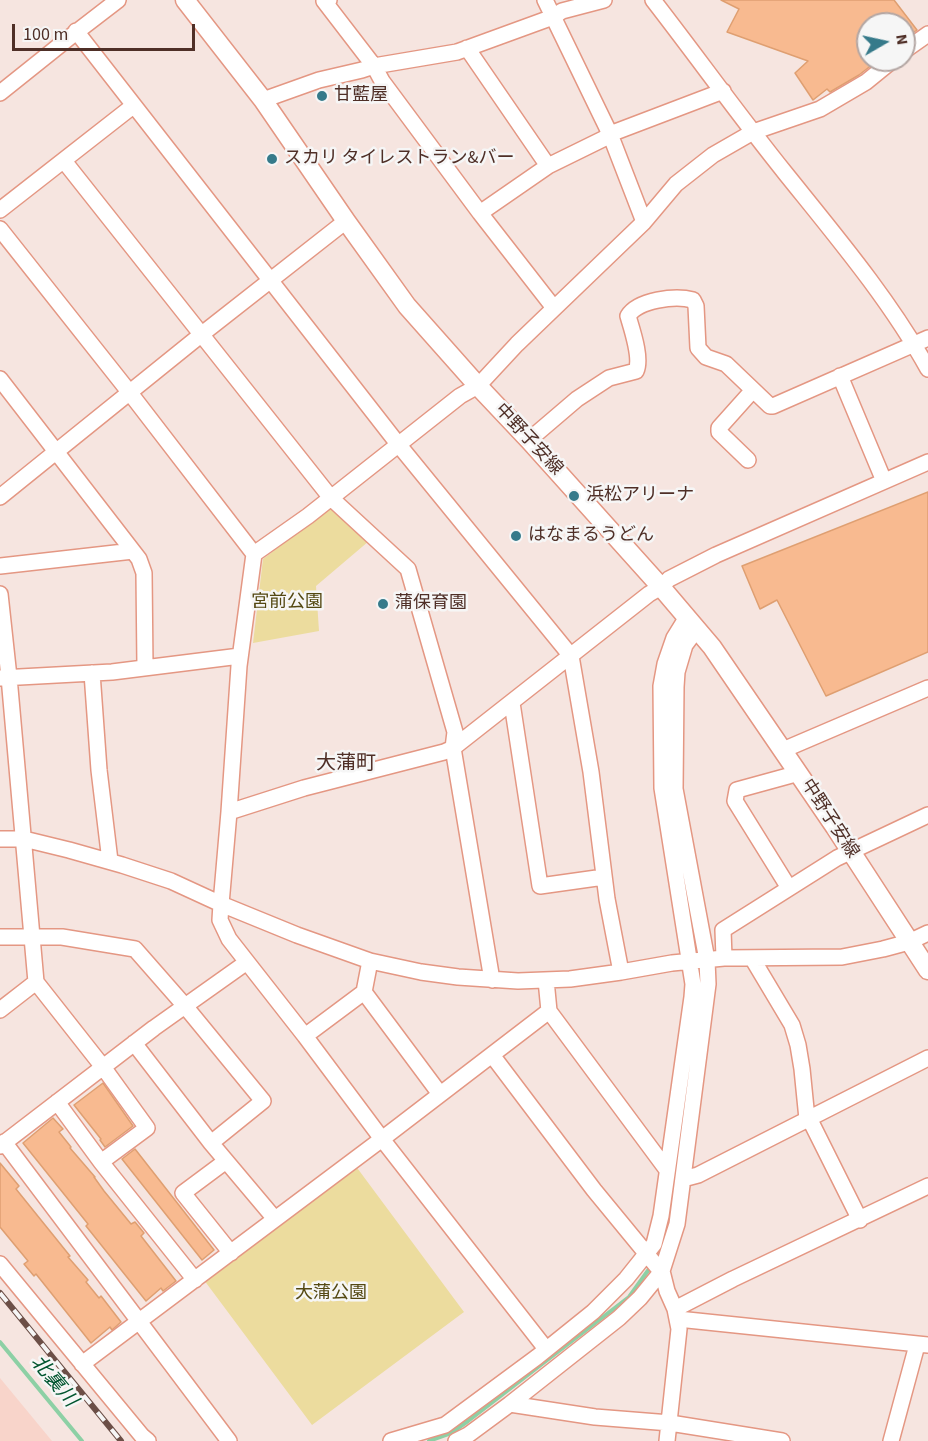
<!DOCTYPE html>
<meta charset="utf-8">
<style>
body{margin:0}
#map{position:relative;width:928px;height:1441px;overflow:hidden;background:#f6e5e0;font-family:"Source Sans 3",sans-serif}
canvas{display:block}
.north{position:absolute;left:856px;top:12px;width:60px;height:60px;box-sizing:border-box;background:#f6f6f6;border:2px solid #b3a6a3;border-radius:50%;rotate:81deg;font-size:16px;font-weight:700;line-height:24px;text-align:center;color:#4f2f27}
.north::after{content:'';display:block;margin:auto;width:21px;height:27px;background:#367a8a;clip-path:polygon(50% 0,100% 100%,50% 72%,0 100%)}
.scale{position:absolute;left:12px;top:24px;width:183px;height:27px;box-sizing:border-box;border:3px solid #4f2f27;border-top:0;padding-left:8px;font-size:18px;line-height:21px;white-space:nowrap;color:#4f2f27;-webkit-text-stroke:4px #f6f6f6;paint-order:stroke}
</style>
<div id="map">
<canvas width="928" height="1441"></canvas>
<div class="north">N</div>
<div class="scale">100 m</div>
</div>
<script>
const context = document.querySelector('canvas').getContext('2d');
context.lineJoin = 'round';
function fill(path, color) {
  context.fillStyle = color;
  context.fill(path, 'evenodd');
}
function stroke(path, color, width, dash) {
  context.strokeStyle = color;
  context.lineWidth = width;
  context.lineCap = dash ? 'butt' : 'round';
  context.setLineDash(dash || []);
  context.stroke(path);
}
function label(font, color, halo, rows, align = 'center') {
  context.font = font + ' "Source Sans 3","Noto Sans JP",sans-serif';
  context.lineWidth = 5;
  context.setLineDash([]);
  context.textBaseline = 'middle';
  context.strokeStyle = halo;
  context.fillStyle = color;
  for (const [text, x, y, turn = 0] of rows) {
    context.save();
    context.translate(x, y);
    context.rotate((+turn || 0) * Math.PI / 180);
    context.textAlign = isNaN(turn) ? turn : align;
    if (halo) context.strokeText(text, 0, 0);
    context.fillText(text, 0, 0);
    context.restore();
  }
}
fill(new Path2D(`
 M0,1378L52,1441H0Z`), '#f8d4ca');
fill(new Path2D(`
 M330,508L369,541L316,586L319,631L253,643L263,559Z
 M352,1161L464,1312L312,1425L201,1276Z`), '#ecdc9e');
stroke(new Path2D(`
 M688,899L694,934
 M667,1222L676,1167
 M656,1259L659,1254L662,1243
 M0,1342L82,1441
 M429,1441L451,1433L468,1421L629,1297L652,1265`), '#8dd0a5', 4);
const building = new Path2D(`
 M721,0H894L917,30L904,39V24H868V60H878L859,75L830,92L827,89L813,100L795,73L808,61L727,32L739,9Z
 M928,492V652L826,696L777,600L760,609L742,566Z
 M103,1083L133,1126L105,1147L100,1140L101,1139L74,1105Z
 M53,1118L63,1129L59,1132L71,1147L70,1148L95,1177H94L104,1191L131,1224L135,1222L144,1233L141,1236L176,1281L163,1291L161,1288L146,1301L86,1226L88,1224L23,1143Z
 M135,1149L214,1250L202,1260L122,1159Z
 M0,1163L19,1186L16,1189L70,1256L68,1257L88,1280L86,1282L99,1298L101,1296L121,1322L112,1330L110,1327L91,1343L36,1274L34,1276L24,1264L28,1261L0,1227Z`);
fill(building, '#f8ba90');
stroke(building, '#df9f71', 1.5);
const minor = new Path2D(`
 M329,0L324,1L374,66L382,81L480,213L554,308
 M545,0L610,134L644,222
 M653,0C698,58 740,117 786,174C835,235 890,300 928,369
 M76,31L398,444L571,656L591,772L607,899L621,972
 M467,48L548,166
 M904,51L928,34
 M0,93L70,37L118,0
 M263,100L319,80L362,70L374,66L457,52L553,17L562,11L604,0
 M64,161L331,498L408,569L455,732L453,748L492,980
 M0,210L133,106
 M480,213L548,166L603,139L610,134L723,91
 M0,229L130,393L254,554
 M840,376L884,481
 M0,379L139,559L144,573L145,667
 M529,440L577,399L609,378L636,371C642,358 632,330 628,316C638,300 675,295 693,300L696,306L698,348L706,357L726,364L770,406H773L928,338
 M748,460L719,432V428L753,390
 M0,497L202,334L346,221
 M0,566L133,551
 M0,594L9,677L36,982L0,1010
 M92,673L99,770L110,861
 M1,678L112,672L240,656
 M512,703L540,886L604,877
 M783,750L928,688
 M229,812L304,788L444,752L453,748L649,594L661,587L669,579L716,555L928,462
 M0,839H24L69,850L122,865L171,881L221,904L297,935L370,961L421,972L458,977L518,981L570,979L621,972L672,963L724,958L842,957L883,949L909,942L928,933
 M789,888L735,801L737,790L799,773
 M0,937H62L135,949L185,1006L263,1101L211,1143L275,1219
 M724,958L723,930L837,858L928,815
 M752,958L792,1025L798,1045L802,1069L807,1119
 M36,982L103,1067L147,1128L101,1162L195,1280
 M364,992L440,1094
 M549,1011L667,1170
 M305,1036L364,992L370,961
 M134,1043L211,1143
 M492,1055L594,1190L659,1269L662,1271L667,1291L675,1309L679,1329L667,1441
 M57,1102L101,1162
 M809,1118L860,1220
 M4,1142L229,1441
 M0,1146L154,1028L247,962
 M226,1161L183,1193L231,1253
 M683,1179L698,1175L928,1058
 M0,1264L142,1436L148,1441
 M675,1309L733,1279L928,1186
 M678,1319L928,1345
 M546,1349L382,1139L305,1036L229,939L220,920L221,904L229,812L239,666L254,554L308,516L460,396L478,386L517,344L644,222L676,184L713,155L753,132L820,109L866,82L893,60
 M82,1364L382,1139L549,1011L546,980
 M510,1404L619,1318L640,1298L662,1271L677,1224L708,984L707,960L675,789L676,687L677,672L685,645L697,629
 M391,1441L445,1425L537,1357L593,1312L626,1279L654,1244L661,1216L692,997L693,984L662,788L661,686L665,664L674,638L687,617
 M456,1441L468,1435L510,1404L595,1417L670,1423L782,1441
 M891,1441L917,1345`);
const major = new Path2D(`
 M185,0L263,100L346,221L407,306L478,386L529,440L661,587L712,647L835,827L928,970`);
stroke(minor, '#e49783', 18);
stroke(major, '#e49783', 21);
stroke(minor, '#fff', 15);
stroke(major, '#fff', 18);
const rail = new Path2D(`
 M0,1293L121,1441`);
stroke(rail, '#6c4f47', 6);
stroke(rail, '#f6f6f6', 4, [11]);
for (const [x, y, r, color] of [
 [322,96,6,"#367a8a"],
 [272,159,6,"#367a8a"],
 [574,496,6,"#367a8a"],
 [516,536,6,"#367a8a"],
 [383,604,6,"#367a8a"]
]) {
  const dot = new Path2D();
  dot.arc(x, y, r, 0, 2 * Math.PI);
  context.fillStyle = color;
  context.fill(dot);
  stroke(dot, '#f6f6f6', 2);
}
label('18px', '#4f2f27', '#f6f6f6', [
 ["甘藍屋",334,96],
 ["スカリ タイレストラン&バー",284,159],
 ["浜松アリーナ",586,496],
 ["はなまるうどん",528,536],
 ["蒲保育園",395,604]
], 'left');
label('18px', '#4f2f27', '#f6f6f6', [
 ["中野子安線",528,440,47],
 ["中野子安線",829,819,57]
]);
label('18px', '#544812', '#f6f6f6', [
 ["宮前公園",287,603],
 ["大蒲公園",331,1294]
]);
label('20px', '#4f2f27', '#f6f6f6', [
 ["大蒲町",346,765]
]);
label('italic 20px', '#00552f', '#f6f6f6', [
 ["北裏川",53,1382,50]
]);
</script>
